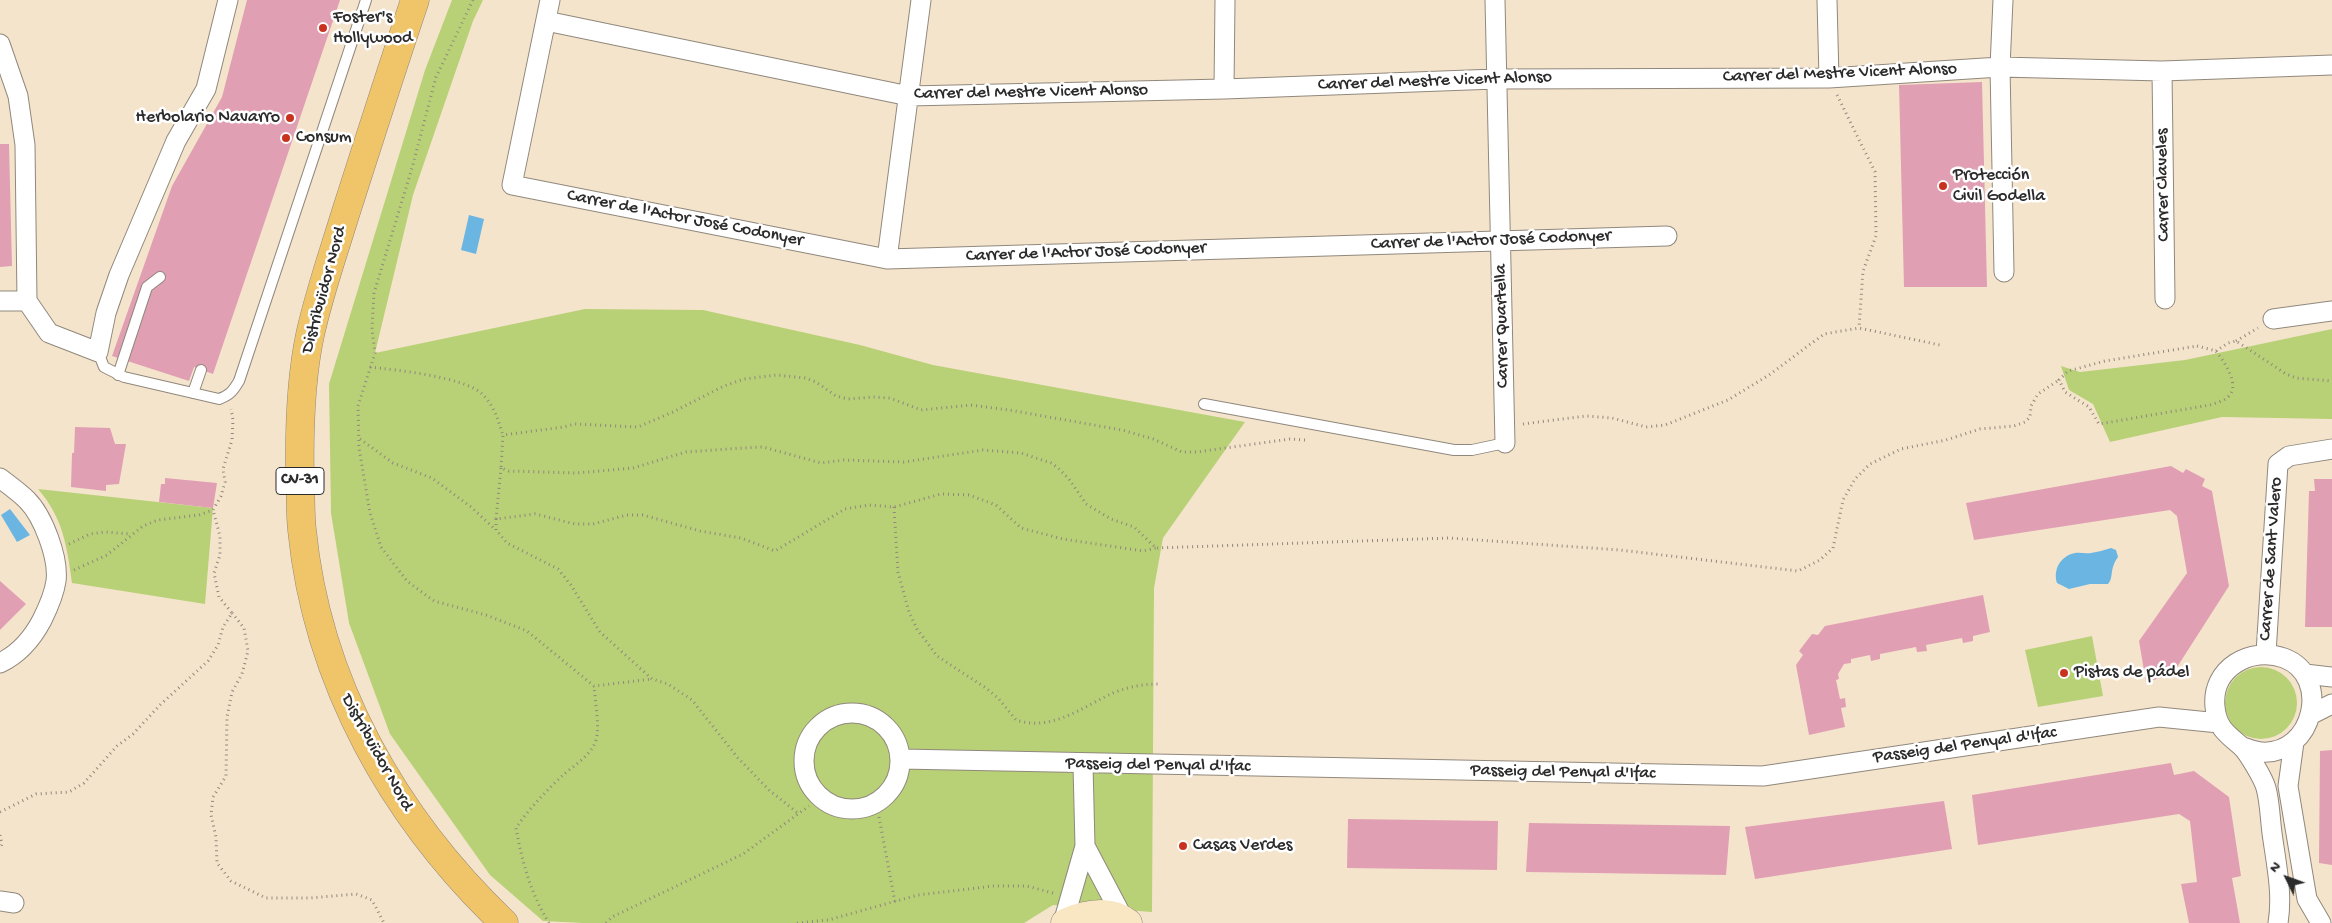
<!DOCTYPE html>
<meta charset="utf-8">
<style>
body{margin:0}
#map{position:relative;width:2332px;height:923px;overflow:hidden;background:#f5e4cc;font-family:"Gochi Hand",sans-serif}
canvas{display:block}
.north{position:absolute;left:2262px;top:853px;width:50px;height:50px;-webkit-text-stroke:4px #fff;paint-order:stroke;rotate:312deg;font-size:14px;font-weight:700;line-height:20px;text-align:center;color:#2b2b2b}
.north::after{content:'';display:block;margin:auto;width:18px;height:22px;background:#2b2b2b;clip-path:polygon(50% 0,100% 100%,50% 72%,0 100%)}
</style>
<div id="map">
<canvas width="2332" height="923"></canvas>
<div class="north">N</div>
</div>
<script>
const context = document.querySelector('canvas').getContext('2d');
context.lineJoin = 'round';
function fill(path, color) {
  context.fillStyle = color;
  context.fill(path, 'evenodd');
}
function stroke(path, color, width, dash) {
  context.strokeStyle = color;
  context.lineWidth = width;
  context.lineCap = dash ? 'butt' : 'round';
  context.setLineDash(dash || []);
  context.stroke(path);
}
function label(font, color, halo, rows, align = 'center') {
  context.font = font + ' "Gochi Hand",sans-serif';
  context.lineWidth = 5;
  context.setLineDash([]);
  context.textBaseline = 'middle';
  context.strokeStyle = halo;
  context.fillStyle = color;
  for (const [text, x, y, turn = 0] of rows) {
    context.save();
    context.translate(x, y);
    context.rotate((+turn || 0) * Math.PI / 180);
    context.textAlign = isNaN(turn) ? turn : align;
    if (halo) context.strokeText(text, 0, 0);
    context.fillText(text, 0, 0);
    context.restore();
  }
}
fill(new Path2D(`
 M452,0H483L473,21L413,195L375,353L585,309L703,310L860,345L933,365L1245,422L1163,538L1154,588L1152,912L1053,905L1024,923H583L543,921L490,875L390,734L349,623L331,513L329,384L425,70Z
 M2332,329V419L2222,417L2110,442L2093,404L2069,390L2061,366L2080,372L2185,360Z
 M38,489L213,508L205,604L72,583C67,546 63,518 38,489Z
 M2092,636L2103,696L2038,707L2025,650Z
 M2225 703a36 36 0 1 1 72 0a36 36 0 1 1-72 0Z`), '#b8d176');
fill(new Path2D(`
 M469,215L484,219L476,254L461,250Z
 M10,509L30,535L17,542L1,515Z
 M2111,548L2116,550L2118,557C2109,569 2114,578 2108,584H2090L2069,589L2057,583C2053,570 2060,556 2075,553C2080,552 2086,554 2091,553C2098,552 2104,550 2111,548Z`), '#6bb5e3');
fill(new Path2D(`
 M247,0H340L213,374L194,367L189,381L112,356L172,186L222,97Z
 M1982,82L1987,287H1904L1899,85Z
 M0,144H9L12,266L0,267Z
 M75,427L110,428L115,444H126L119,484L106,485V491L71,487L72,453H74Z
 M2171,466L2183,473L2186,469L2205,479L2202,486L2212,491L2229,586L2172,675L2146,682L2139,641L2187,573L2177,516L2170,510L1974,540L1966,503Z
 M165,478L217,483L213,508L159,502L161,484H165Z
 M2314,479H2332V627H2305L2309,491H2315Z
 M0,581L26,604L0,630Z
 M1983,595L1990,632L1973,636V641L1963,643L1962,638L1926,645L1927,651L1917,652L1916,647L1880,654V659L1871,661L1870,655L1851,659V663L1844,664L1838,674L1839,679L1836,680L1840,699L1845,698L1846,707L1841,708L1845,727L1809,735L1796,665L1803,655L1799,651L1812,634L1818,635L1825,626Z
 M2332,750V865L2319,863L2320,751Z
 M2171,763L2174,775L2194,771L2229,797L2241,876L2232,878L2240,923H2189L2181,884L2197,882L2190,821L2179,814L1978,845L1972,795Z
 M1944,801L1952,849L1755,879L1745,827Z
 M1348,819L1498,821L1497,870L1347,868Z
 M1529,823L1730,826L1726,875L1526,872Z`), '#e09fb3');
const lane = new Path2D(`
 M98,352L104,367L124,377L219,399C230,395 233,391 239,381L366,0
 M118,375L147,287L160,277
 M193,393L201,370
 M1204,404L1454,450H1472L1505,443`);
const street = new Path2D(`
 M550,0L512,185L887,259L1667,236
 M1495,0L1505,443
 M1827,0L1829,78
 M2003,0L2000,67L2004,272
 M546,21L909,96L1224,89L1496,79L1829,78L2000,67L2162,71L2332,65
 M0,44L18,96L25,145L27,301
 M2162,71L2165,299
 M1224,89L1225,0
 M887,259L921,0
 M0,301H27
 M27,301L49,333L98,352L106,313L119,275L176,141L206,89L228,0
 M2273,319L2332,311
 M0,478C9,485 19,492 27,500C43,516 59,558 56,581C54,595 48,608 42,620C32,639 19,654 0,663
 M2266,653L2278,464L2289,456L2332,449
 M2305,674L2332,677
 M804 761a48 48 0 1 1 96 0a48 48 0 1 1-96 0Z
 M2312,714L2332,704
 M2294,742L2288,786L2307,899L2321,923
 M2243,747C2248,749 2255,751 2261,752C2314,756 2332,676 2284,658C2251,646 2211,668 2215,707C2217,728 2227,734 2241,746C2248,752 2264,780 2266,788C2270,803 2270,818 2272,833C2276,863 2283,893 2278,923
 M901,759L1763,776L2159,717L2219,723
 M1085,846L1124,920
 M0,901L14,903
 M1063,923L1085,846L1083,765`);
const secondary = new Path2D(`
 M1065,923C1085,914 1109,909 1128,923`);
const primary = new Path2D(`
 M415,0C391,71 368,143 345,215C333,254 319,294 310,335C300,382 299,432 300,480C301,496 300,513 302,530C317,682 394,818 504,923`);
stroke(lane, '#90887c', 12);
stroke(street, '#90887c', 21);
stroke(secondary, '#90887c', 29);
stroke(primary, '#90887c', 29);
stroke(new Path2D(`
 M473,0L436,77L412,168L374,293L372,329L375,353L358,406L359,448L370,513L381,547L407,581L434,601L486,615L527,631L594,686L652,679
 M1837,95L1875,172L1876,236L1863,271L1859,328
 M2236,341L2258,328
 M2197,346L2216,351C2224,362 2241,385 2228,397C2224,401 2216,403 2210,405L2099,424L2089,407L2065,392L2059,380L2068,371L2105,361Z
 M2216,351L2228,343L2236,341L2286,374L2296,378L2332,381
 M370,367C396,370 465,377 482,394C494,405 498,420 503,435
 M1523,424L1586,416L1612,418L1646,427L1665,425L1728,400L1769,375L1824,334L1859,328L1940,345
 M360,439L393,463L432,478L471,507L496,530
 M1305,440L1290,439L1197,452H1182L1153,439L1122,430L1009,410L971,405L921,410L890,398L873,397L848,399L836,396L816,382L805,378L777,375L744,379L724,386L673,412L638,427L574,424L564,427L503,435L501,468L509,471L576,473L600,471L633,468L686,452L743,448L763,447L821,463L844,460L904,462L983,450L1021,453L1051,463L1058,468L1069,479L1086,504L1111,519L1134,527L1156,548L1449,538L1620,550L1798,571L1820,560L1833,548L1843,500L1855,479L1870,464L1901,449L1946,440L1980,429L2014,426L2025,422L2030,417L2031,406L2038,394L2059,380
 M501,468L496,519L535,514L575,524H593L627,515H643L700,531L741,538L775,551L845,509L869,505L894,507L941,494L969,495L996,505L1021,528L1063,539L1143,551L1156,548
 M894,507L898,572L909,612L917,629L937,656L986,688L999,699L1016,720C1052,732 1082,707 1113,693C1128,687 1142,684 1158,684
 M496,519V530L507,543L558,569L571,585L600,632L652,679L668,684L692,700L738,758L769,790L799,814
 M69,544L90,534L105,532L130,534
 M74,570L107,555L143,526L158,520L199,515L213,510L221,496L225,482L223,469L232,440L233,420L231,409
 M232,613L244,628L248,651L242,674L232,692L227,717L226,776L213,797L211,815L216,837L217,863L231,881L266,898H310L356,894L372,900L384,923
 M0,812L36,794L69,792L84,783L117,746L133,734L160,705L208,661L218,645L223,627L232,613L219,597L214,573L220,555V536L213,510
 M879,817L895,902
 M0,835L2,844L0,849
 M549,923C531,894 522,862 516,828C529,809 545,792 562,776C573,766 591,756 596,740C600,727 595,701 594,686
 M606,923L612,917L743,854L809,806
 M797,923L828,920L918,895L994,886H1027L1053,893`), '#90887c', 3, [1, 4]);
stroke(lane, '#fff', 10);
stroke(street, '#fff', 19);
stroke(secondary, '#f9e7c3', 28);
stroke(primary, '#f0c469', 28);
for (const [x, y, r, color] of [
 [323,28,5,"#c8321e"],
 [290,118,5,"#c8321e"],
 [286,138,5,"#c8321e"],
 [1943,186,5,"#c8321e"],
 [2064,673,5,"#c8321e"],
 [1183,846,5,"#c8321e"]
]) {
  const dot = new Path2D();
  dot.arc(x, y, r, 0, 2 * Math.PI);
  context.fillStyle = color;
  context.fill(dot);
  stroke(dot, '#fff', 2);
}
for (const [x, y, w] of [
 [300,481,48]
]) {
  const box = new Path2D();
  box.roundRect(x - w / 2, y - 13.5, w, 27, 4);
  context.fillStyle = '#fff';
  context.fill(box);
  stroke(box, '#2b2b2b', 1);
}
label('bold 16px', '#2b2b2b', null, [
 ["CV-31",300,481]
]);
label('18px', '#2b2b2b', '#fff', [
 ["Foster's",333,18],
 ["Hollywood",333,39],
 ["Herbolario Navarro",280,118,"right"],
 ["Consum",296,138],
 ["Protección",1953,176],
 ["Civil Godella",1953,197],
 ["Pistas de pádel",2074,673],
 ["Casas Verdes",1193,846]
], 'left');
label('18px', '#2b2b2b', '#fff', [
 ["Carrer del Mestre Vicent Alonso",1840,74,-2],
 ["Carrer del Mestre Vicent Alonso",1435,82,-2],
 ["Carrer del Mestre Vicent Alonso",1031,93,-1],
 ["Carrer Claveles",2164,185,-91],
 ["Carrer de l'Actor José Codonyer",685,219,11],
 ["Carrer de l'Actor José Codonyer",1491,241,-2],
 ["Carrer de l'Actor José Codonyer",1086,253,-2],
 ["Distribuïdor Nord",325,290,-75],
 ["Carrer Quartella",1503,326,-91],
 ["Carrer de Sant Valero",2272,559,-86],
 ["Passeig del Penyal d'Ifac",1965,746,-8],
 ["Distribuïdor Nord",376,753,61],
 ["Passeig del Penyal d'Ifac",1158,766,1],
 ["Passeig del Penyal d'Ifac",1563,773,1]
]);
</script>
